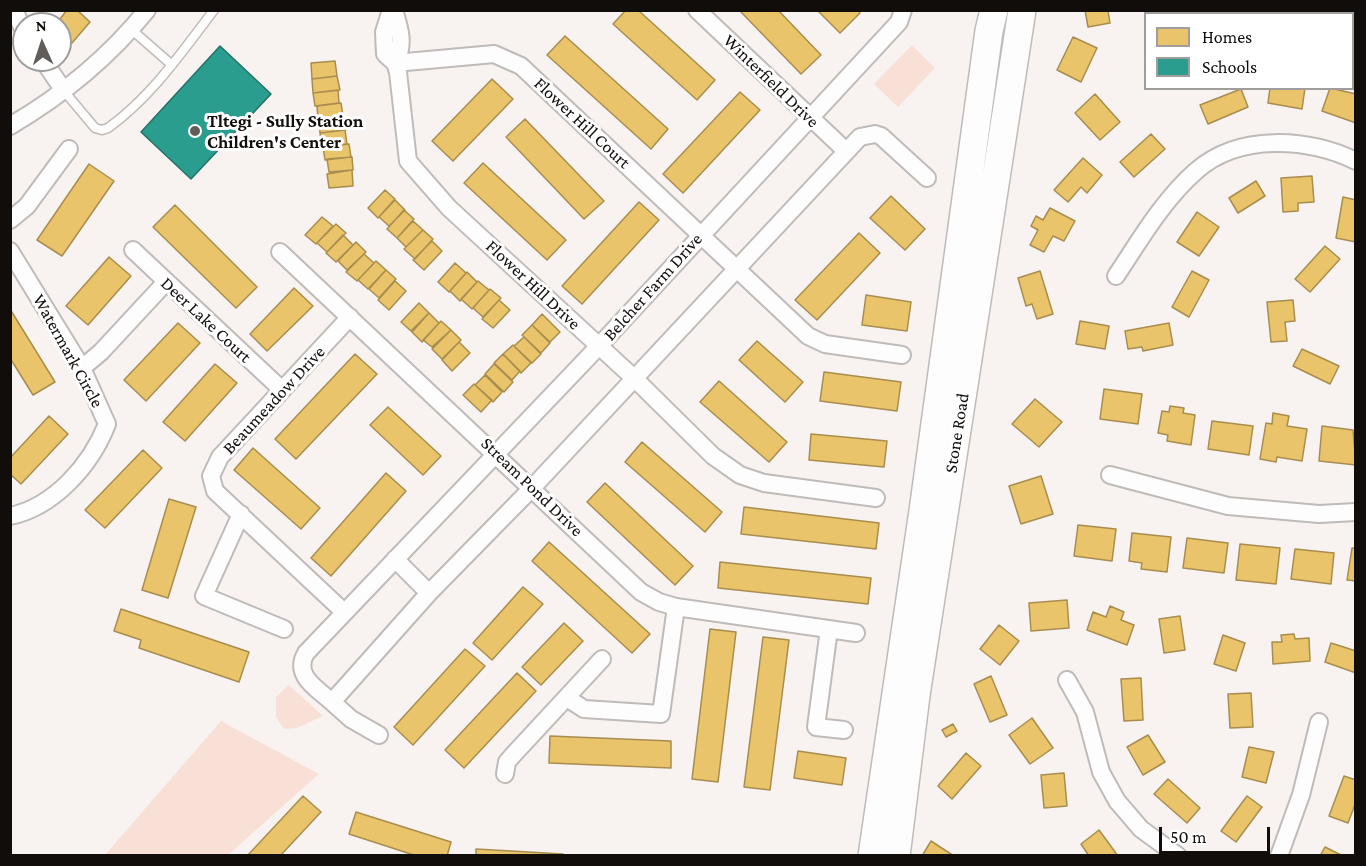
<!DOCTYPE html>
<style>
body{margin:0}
#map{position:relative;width:1366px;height:866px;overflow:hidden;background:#f8f2f0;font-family:"Crimson Pro",serif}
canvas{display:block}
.frame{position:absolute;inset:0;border:12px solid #100d0b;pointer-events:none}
.legend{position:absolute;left:1144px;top:12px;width:210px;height:78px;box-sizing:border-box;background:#fff;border:2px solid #9f9e9d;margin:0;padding:8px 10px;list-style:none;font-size:18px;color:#100d0b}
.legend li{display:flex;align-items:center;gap:12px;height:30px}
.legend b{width:30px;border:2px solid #9f9e9d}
.north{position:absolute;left:12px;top:12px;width:60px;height:60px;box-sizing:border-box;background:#fff;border:2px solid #9f9e9d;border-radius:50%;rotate:357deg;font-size:16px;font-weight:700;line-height:24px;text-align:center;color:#100d0b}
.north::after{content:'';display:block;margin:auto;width:21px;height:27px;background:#615d5b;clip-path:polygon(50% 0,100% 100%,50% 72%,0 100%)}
.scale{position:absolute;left:1159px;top:827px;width:111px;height:27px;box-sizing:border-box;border:3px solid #100d0b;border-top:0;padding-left:8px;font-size:18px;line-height:21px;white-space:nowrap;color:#100d0b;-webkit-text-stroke:4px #fff;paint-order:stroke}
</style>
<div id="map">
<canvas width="1366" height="866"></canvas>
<div class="frame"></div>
<ul class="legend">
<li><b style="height:16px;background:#e9c46a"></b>Homes</li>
<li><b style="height:16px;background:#2a9d8f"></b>Schools</li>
</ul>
<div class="north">N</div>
<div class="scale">50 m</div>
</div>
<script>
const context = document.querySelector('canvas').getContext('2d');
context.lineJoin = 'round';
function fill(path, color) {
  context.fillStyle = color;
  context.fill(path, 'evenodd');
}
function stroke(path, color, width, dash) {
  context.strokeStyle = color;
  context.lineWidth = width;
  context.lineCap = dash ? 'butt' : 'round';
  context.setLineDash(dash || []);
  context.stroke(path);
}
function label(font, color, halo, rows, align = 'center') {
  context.font = font + ' "Crimson Pro",serif';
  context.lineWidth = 6;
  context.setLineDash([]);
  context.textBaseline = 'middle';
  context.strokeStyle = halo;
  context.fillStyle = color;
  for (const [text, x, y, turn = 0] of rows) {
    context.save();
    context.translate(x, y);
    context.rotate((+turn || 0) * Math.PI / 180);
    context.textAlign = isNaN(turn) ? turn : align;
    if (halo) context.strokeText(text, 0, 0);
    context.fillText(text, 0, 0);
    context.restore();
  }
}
fill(new Path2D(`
 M912,45L935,68L898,107L874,84Z
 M289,685L323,716L297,728L284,729L276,717V697Z
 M221,721L319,774L228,855H105Z`), '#f9e0d6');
const homes = new Path2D(`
 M67,10H77L90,22L72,43L60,33V24H56Z
 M626,10H638L715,80L697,100L613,24Z
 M739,10H778L821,55L801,74Z
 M817,10H857L860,13L840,33Z
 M1085,10H1113L1108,11L1110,23L1088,27Z
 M1147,10H1181L1180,14H1146Z
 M565,36L668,129L651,149L547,55Z
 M1073,37L1097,48L1081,82L1057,70Z
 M335,61L337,76L312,79L311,63Z
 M337,76L340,90L313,93L312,79Z
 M492,79L513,99L453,161L432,141Z
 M1270,88H1305L1302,109L1268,103Z
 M1330,88L1356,94V123L1322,111Z
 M1241,89L1248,107L1208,124L1200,105Z
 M338,90L339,103L315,106L313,93Z
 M740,92L760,110L683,193L663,174Z
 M1095,94L1120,122L1100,140L1075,113Z
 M341,103L343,116L318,119L317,106Z
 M343,116L346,130L320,133L319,119Z
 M525,119L604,201L584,219L506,137Z
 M345,130L347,144L322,147L320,133Z
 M1151,134L1165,149L1134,177L1120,162Z
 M349,144L351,157L325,160L323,147Z
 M352,157L353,170L329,172L327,159Z
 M1083,158L1102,175L1087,193L1081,187L1068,202L1054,190Z
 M483,163L566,240L547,260L464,183Z
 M89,164L114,181L62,256L37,240Z
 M352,170L353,186L329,188L327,174Z
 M1312,176L1314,202L1298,203V211L1283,212L1281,178Z
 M1256,181L1265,196L1238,213L1229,198Z
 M385,190L395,199L378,218L368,208Z
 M891,196L925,229L905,250L870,218Z
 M1343,197L1356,200V242L1336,238Z
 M395,200L405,210L389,226L379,217Z
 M639,202L659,220L582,304L562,286Z
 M175,205L257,287L236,308L153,227Z
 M1050,208L1075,221L1064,241L1053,236L1044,252L1030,245L1038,230L1031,226L1036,216L1043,220Z
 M404,210L414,219L397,238L387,229Z
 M1197,212L1219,227L1199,256L1177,242Z
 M322,217L333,226L316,244L305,235Z
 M413,221L423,230L406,247L397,238Z
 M336,224L346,233L327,252L317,243Z
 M423,230L433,239L415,259L404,249Z
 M859,233L880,253L817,320L795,300Z
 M343,235L353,245L336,262L326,253Z
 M432,241L442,251L424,270L413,260Z
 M356,242L366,252L347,270L338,261Z
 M1325,246L1340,259L1310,292L1295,279Z
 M364,254L374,263L357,281L346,272Z
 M109,257L131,276L88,325L66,306Z
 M376,261L386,270L368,289L358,280Z
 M455,263L466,273L449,292L438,282Z
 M386,270L396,279L379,298L369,289Z
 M1040,271L1053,314L1037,319L1032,304L1026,306L1018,278Z
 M1192,271L1209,280L1189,317L1172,307Z
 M467,272L477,282L460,301L450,291Z
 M395,281L406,291L389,310L378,300Z
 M478,281L489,290L472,309L461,299Z
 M294,288L313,306L267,351L250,334Z
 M490,289L501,298L483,317L473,308Z
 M866,295L911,302L907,331L862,325Z
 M499,300L510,310L493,328L482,319Z
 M1293,300L1295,321L1285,322L1287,341L1271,342L1267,302Z
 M419,303L429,313L411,331L401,322Z
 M10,309L55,382L33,395L10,358Z
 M429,313L439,323L422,342L412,332Z
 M542,314L560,332L550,342L532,325Z
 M441,321L451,330L432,347L423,340Z
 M1080,321L1109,326L1105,349L1076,344Z
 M178,323L200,343L146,401L124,380Z
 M1169,323L1173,345L1143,351L1142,347L1128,349L1125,331Z
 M532,325L550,343L541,353L522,335Z
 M451,330L461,340L442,359L432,349Z
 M524,337L541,354L532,363L514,346Z
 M757,341L803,382L785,402L739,360Z
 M459,342L470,353L452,371L442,360Z
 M513,345L531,363L521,373L503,354Z
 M1302,349L1339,366L1330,384L1293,366Z
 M355,354L377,374L296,459L275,439Z
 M503,354L520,371L512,380L494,363Z
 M215,364L237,383L185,441L163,422Z
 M494,364L513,382L504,392L485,374Z
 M824,372L901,382L897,411L820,401Z
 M485,375L502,392L493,402L475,385Z
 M719,381L787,442L769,462L700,402Z
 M474,384L492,400L481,412L463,395Z
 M1104,389L1142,394L1138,424L1100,419Z
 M1035,399L1062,422L1039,447L1012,424Z
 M1170,406L1184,408L1183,413L1195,415L1191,445L1167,441L1168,435L1158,433L1162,411L1169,412Z
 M388,407L441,456L423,475L370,425Z
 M1273,413L1289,416L1287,426L1307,429L1302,461L1277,457L1276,462L1260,459L1266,423L1272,424Z
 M49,416L68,434L21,484L10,474V458Z
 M1212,421L1253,426L1249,455L1208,449Z
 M1322,426L1353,430L1356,465L1319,461Z
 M811,434L887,441L884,467L809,460Z
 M642,442L722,512L705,532L625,462Z
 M253,448L320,508L301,529L234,470Z
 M143,450L162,468L105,528L85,510Z
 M386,473L406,491L331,576L311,558Z
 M1041,476L1053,514L1021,524L1009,486Z
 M605,483L693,566L675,585L587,502Z
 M169,499L196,507L168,598L142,590Z
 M744,507L879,523L876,549L741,534Z
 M1078,525L1116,529L1112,561L1074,556Z
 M1132,533L1171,537L1167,572L1141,569L1142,563L1129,561Z
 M1187,538L1228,543L1224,573L1183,568Z
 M549,542L650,634L632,653L532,561Z
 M1240,544L1280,548L1276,584L1236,580Z
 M1352,548H1356V581L1347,580Z
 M1295,549L1334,553L1331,584L1291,579Z
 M720,562L871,578L868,604L718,588Z
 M523,587L543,604L492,660L473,643Z
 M1067,600L1069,628L1031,631L1029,603Z
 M1110,606L1124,612L1121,620L1134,625L1127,645L1087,630L1093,612L1106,617Z
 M121,609L249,652L239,682L139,648L141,640L114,631Z
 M1180,616L1185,650L1164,653L1159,619Z
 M564,623L583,641L541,685L522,667Z
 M999,625L1019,641L1000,665L980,649Z
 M710,629L736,632L718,782L692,779Z
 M1294,634L1295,639L1309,638L1310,661L1273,664L1272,642H1282L1281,635Z
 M1223,635L1245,643L1236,671L1214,664Z
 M763,637L789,640L770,790L744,787Z
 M1331,643L1356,651V673L1325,662Z
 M465,649L485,666L413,745L394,727Z
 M517,673L536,691L464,768L445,750Z
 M991,676L1007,715L990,722L974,684Z
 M1141,678L1143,720L1124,721L1121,679Z
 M1251,693L1253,727L1230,728L1228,694Z
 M1032,718L1053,748L1030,764L1009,735Z
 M953,724L957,731L946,737L942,730Z
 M1148,735L1165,762L1143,775L1127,747Z
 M550,736L671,741V768L549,763Z
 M1249,747L1274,752L1266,783L1242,777Z
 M798,751L846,758L842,785L794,778Z
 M966,753L981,766L952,799L938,786Z
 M1064,773L1067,806L1044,808L1041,775Z
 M1344,776L1356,780V802L1348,823L1329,816Z
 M1168,779L1200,808L1187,823L1154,794Z
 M303,796L321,812L280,856H247Z
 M1247,796L1262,807L1236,842L1221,831Z
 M356,812L451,842L447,856H417L349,834Z
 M1099,830L1118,856H1089L1081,844Z
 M931,841L954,856H922Z
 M1325,847L1343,856H1320Z
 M476,849L563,854V856H476Z`);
fill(homes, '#e9c46a');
stroke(homes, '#a88d4e', 1.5);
const schools = new Path2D(`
 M220,46L271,94L191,179L141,132Z`);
fill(schools, '#2a9d8f');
stroke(schools, '#227267', 1.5);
const lane = new Path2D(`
 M132,30L172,65
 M64,91L95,128L102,130L108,128C151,97 182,52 214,10`);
const street = new Path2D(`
 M14,10L24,31
 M391,10L384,32L385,54L395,63L398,72L408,161L449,208L635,379L713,456L740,475L764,483L876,498
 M394,10C400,29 405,45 395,63
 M697,10L846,151
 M903,10L899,22L599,346L306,653C293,675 316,688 332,702L429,593L532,488L860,137L875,134L881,136L927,178
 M43,60L64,91
 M395,63L494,54L521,66L808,336L825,344L902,355
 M10,126C63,95 109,57 147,10
 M10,220L27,206L69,149
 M133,250L281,389
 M10,251L82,368L107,424C91,465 54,507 10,516
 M280,252L641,592L659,602L676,607L856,633
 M1116,276C1140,240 1163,200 1196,171C1239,133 1308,138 1356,161
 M82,368L101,352L165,283
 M1110,475L1228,506L1319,514L1356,512
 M241,514L204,596L284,629
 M395,559L429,593
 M344,612L215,491L211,476L220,457L350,317
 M829,629L816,727L844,730
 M1067,680L1085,712L1101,772L1117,801L1141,829L1178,856
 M567,698L584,709L661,714L676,607
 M332,702L351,719L379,735
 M505,774L507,762L513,755L602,659
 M1279,856L1301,795L1319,722`);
const secondary = new Path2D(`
 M1313,10L1320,14
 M1352,26L1356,27`);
const primary = new Path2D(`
 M872,856L923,511L989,31L994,10
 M896,856L916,695L1022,10`);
stroke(lane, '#bfbbba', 11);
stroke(street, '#bfbbba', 20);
stroke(secondary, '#bfbbba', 27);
stroke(primary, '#bfbbba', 30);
stroke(lane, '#fefdfd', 8);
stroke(street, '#fefdfd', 16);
stroke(secondary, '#fefdfd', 24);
stroke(primary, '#fefdfd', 27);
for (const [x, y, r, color] of [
 [195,131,6,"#615d5b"]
]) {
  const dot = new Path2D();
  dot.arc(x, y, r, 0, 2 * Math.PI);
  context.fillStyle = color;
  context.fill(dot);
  stroke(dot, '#fff', 2);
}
label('18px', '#100d0b', '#fff', [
 ["Winterfield Drive",771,81,44],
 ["Flower Hill Court",582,123,43],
 ["Flower Hill Drive",533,285,43],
 ["Belcher Farm Drive",653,287,-48],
 ["Deer Lake Court",206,320,43],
 ["Watermark Circle",68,351,61],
 ["Beaumeadow Drive",274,400,-47],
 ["Stone Road",957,433,-81],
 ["Stream Pond Drive",532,487,44]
]);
label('bold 18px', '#100d0b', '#fff', [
 ["Tltegi - Sully Station",207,121],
 ["Children's Center",207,142]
], 'left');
</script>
